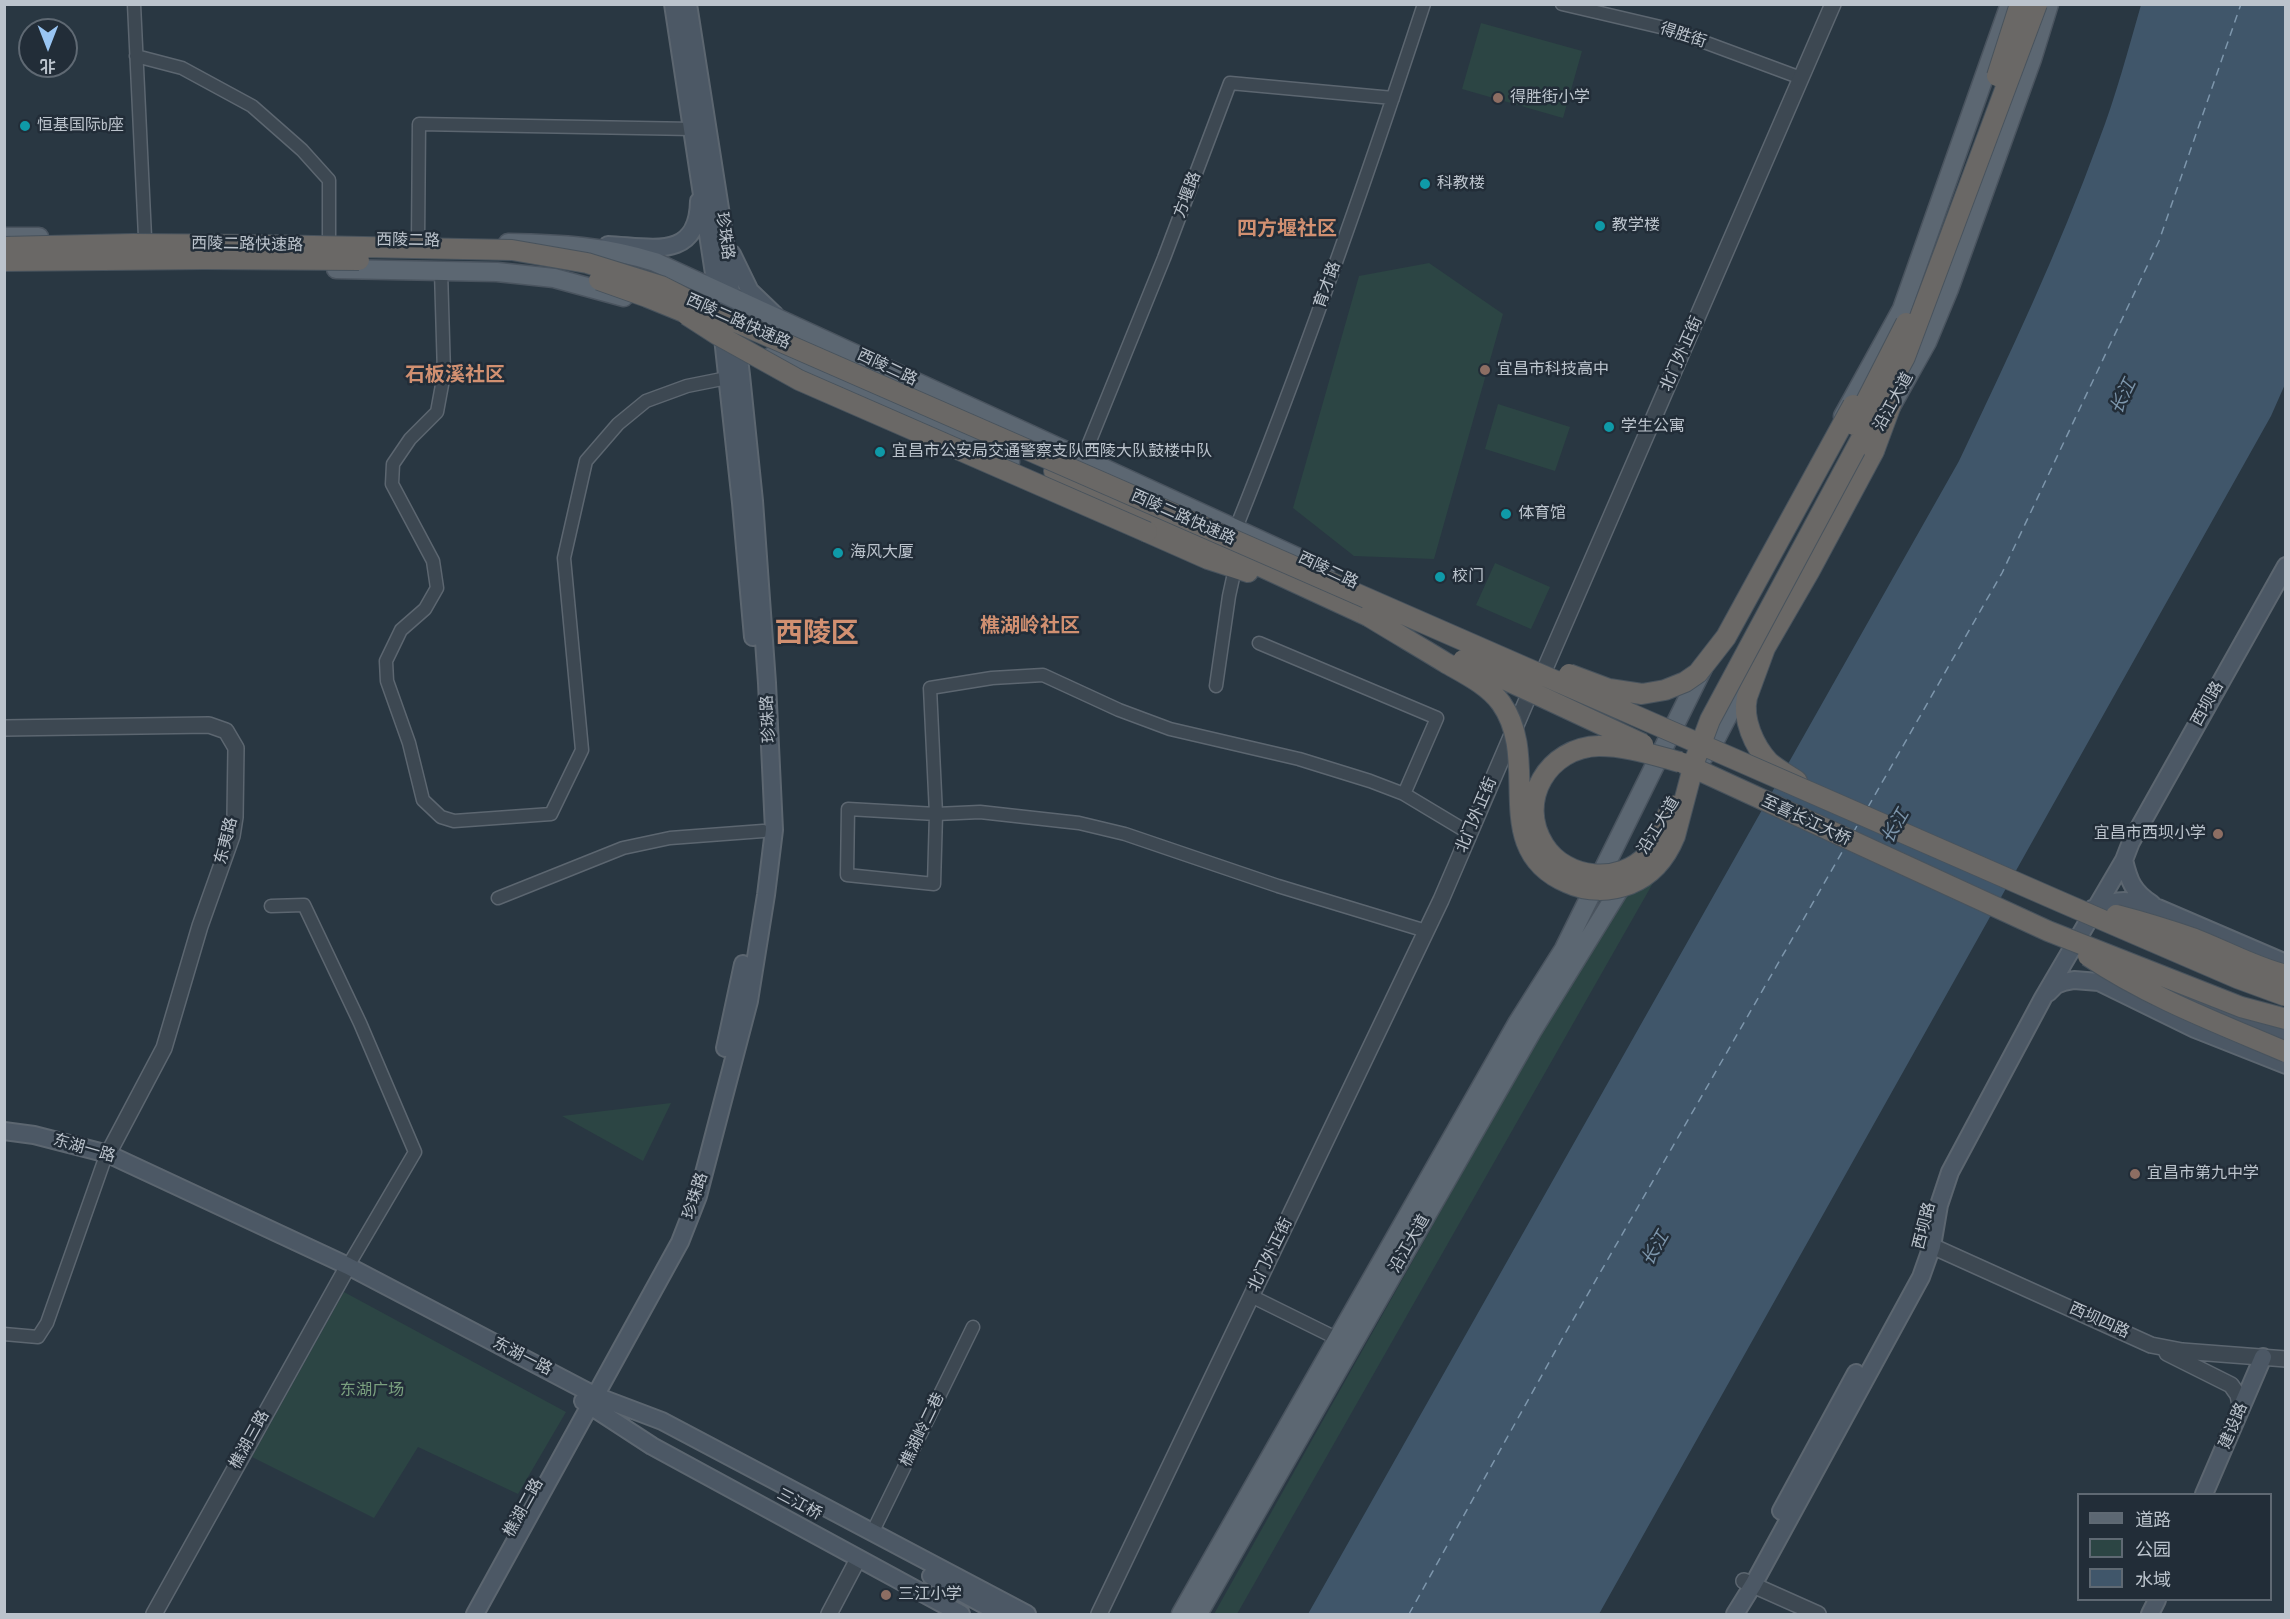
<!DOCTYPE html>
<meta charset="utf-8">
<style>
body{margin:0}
#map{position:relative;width:2290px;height:1619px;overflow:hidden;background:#293742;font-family:"Sofia Sans Condensed","Noto Sans SC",sans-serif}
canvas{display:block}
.frame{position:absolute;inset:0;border:6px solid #bbc3cc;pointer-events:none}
.legend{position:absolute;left:2077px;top:1493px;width:195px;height:108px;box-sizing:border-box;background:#222d38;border:2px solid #5f6973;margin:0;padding:8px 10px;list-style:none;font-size:18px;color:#bbc3cc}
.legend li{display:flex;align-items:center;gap:12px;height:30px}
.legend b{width:30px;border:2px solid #5f6973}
.north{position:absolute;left:18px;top:18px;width:60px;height:60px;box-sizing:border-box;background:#222d38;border:2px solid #5f6973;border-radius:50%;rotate:180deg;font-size:16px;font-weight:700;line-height:24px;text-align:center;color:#bbc3cc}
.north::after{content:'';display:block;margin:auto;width:21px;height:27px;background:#99c5f3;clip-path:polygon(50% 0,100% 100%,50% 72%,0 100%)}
</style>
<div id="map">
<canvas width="2290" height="1619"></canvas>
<div class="frame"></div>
<ul class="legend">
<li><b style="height:8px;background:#5c6772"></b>道路</li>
<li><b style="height:16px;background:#2c4544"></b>公园</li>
<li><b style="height:16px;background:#40566a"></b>水域</li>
</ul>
<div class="north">北</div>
</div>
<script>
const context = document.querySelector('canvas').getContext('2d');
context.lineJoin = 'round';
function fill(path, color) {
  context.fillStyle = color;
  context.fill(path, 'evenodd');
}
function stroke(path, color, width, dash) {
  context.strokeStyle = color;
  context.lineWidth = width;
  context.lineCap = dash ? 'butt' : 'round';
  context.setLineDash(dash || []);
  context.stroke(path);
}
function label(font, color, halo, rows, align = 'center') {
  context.font = font + ' "Sofia Sans Condensed","Noto Sans SC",sans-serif';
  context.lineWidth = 5;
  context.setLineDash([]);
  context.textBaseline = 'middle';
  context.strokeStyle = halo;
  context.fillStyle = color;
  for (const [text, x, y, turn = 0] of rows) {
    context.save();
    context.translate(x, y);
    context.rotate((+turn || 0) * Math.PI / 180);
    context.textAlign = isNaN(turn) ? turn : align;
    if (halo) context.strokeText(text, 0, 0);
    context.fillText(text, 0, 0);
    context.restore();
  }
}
fill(new Path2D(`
 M1481,23L1582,51L1563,118L1462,89Z
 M1429,263L1503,314L1434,559L1354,556L1293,508L1359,276Z
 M1498,404L1570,427L1555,471L1485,449Z
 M1495,563L1550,587L1531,629L1476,605Z
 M1653,883L1237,1614H1214L1617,898Z
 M671,1103L643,1161L562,1116Z
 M344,1292L566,1412L518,1494L418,1447L374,1518L252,1457Z`), '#2c4544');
fill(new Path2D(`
 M2141,5H2285L2286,382L2271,416L1599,1614H1308L1959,461C2009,356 2059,250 2099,140C2116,96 2128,50 2141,5Z`), '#40566a');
stroke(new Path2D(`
 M1868,807L2002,573L2159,241L2241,4
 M1853,833L1858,824
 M1409,1614L1562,1339L1845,847`), '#7d96ac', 1.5, [8, 6]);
const minor = new Path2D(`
 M134,4L145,237
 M1562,4L1669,29L1801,78
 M136,56L182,68L252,106L302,150L329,180V240
 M418,241L419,124L693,129
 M441,271L444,374L437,412L410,439L393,464L392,484L433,561L437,588L425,609L401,630L386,661L387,681L409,743L423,800L441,817L454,821L551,814L582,750L564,558L586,461L618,424L646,401L687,386L727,378
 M1083,458L1164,258L1230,83L1393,98
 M1236,528C1305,356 1366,181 1424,4
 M1259,643L1437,718L1404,794
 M1216,686L1229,596L1236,564
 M848,809L936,814L934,884L847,875Z
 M498,898L623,848L670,838L763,831
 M271,906L304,905L360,1023L415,1152L348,1266
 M1426,931L1278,886L1125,834L1079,823L980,812L936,814L930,688L992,678L1043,675L1119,710L1170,729L1299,759L1370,781L1404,794L1469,833
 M1251,1296L1338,1339
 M4,1334L38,1337L47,1323L103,1164
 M872,1533L973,1327`);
const tertiary = new Path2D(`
 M4,728L209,725L226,731L236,748L235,817L232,836L200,926L164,1048L108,1154
 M1923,1242L2151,1345L2182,1351L2286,1359
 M2167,1353L2231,1385L2238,1395L2241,1410
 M1744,1581L1818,1614
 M154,1614L348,1266
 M829,1614L858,1559
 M1099,1614L1441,900L1529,695L1544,671L1833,4`);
const secondary = new Path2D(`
 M673,4L718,300
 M608,245C651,247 698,261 699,201
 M732,254L750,291L775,315
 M722,329L741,503L753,637
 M2124,860C2129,881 2133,892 2152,904
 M2092,909C2119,898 2129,899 2158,908L2286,963
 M2048,993L2056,985L2064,982L2074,980L2099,982L2195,1029L2286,1065
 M2172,993L2286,1035
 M725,1048L743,964
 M4,1131L34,1135L108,1154L348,1266L596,1396L662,1421L1027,1614
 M583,1401L652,1446L961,1614
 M2204,1494L2263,1357
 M1781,1511L1856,1373
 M931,1576L1001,1614
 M475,1614L680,1242L698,1196L749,1001L766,895L774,830L767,683L754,501L741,375L724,234L688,4
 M1735,1614L1753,1585L1921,1277L1932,1246L1939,1205L1950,1172L2043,998L2124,860L2131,842L2286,566
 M2150,1614L2157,1600`);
const primary = new Path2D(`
 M4,237H39
 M508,243C561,244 604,246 655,262L1325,570
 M336,269L497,272L554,278L624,297
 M772,356L1010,462
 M1843,416L1902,309L2010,4
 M1884,419L1927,342L1949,289L2032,59L2049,4
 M1701,760L1713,744L1748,677
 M1181,1614L1518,1022L1564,949L1703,668
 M1198,1614L1532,1031L1627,877`);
const trunk = new Path2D(`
 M1054,471L1368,616
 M1147,532L1208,559L1248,572
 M1797,781C1788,775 1777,769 1769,762C1754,746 1742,719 1747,697L1765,648L1809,572L1874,451`);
stroke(minor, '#5c6670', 15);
stroke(tertiary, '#5c6670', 18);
stroke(secondary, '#5c6670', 20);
stroke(primary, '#4a545f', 21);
stroke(trunk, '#48535d', 22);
stroke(minor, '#3d4852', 12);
stroke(tertiary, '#3d4852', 15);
stroke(secondary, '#4c5865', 16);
stroke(primary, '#5c6772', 18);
stroke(trunk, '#6a6866', 20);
const trunkBridge = new Path2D(`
 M1997,76L2020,4
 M4,247L133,244L265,245L512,250L587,263L661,286L706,309L2061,902L2237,978L2286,996
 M4,261L204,259L359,260
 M599,280L647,297L701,319
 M687,315L718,335L799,380L1147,532
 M1854,425L1906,323
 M1874,451L1891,405
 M1368,616C1394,632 1420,647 1446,663C1465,674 1488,685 1501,703C1543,762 1487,849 1568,883C1587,892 1610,892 1630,884C1652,875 1666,858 1675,836L1695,760L1710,720L1905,357L2037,4
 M1463,660L1643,744
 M1569,674L1609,689L1642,694L1665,690L1685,682L1698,673L1726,637L1853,405
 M1683,763L2048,931L2241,1007L2286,1019
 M1671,805C1665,821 1660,841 1648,854C1620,885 1566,880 1544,845C1516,801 1548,747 1599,746C1627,746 1653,755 1680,762
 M2116,915C2143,922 2169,930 2195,939C2226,951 2254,967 2286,975
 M2088,956C2149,997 2218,1023 2286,1052`);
stroke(trunkBridge, '#48535d', 22, []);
stroke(trunkBridge, '#6a6866', 20);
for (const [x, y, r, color] of [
 [1498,98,6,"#8d6e63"],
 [25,126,6,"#0f9aa8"],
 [1425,184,6,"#0f9aa8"],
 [1600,226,6,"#0f9aa8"],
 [1485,370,6,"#8d6e63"],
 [1609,427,6,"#0f9aa8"],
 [880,452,6,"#0f9aa8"],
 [1506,514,6,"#0f9aa8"],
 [838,553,6,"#0f9aa8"],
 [1440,577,6,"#0f9aa8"],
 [2218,834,6,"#8d6e63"],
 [2135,1174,6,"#8d6e63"],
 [886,1595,6,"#8d6e63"]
]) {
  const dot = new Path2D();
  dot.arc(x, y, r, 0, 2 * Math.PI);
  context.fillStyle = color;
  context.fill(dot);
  stroke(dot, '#222d38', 2);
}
label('16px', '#bbc3cc', '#222d38', [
 ["得胜街",1683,36,18],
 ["方堰路",1188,195,-69],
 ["珍珠路",724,236,82],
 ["西陵二路",408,241,1],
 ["西陵二路快速路",247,245,1],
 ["育才路",1328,285,-70],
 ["西陵二路快速路",738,322,24],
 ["北门外正街",1682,354,-66],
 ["西陵二路",887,368,25],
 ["沿江大道",1894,402,-61],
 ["西陵二路快速路",1183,518,24],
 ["西陵二路",1328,571,25],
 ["西坝路",2208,704,-61],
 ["珍珠路",769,719,-93],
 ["北门外正街",1477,815,-67],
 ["至喜长江大桥",1806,821,25],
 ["沿江大道",1659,826,-58],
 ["东夷路",227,841,-76],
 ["东湖一路",84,1149,16],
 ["珍珠路",696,1196,-72],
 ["西坝路",1925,1226,-76],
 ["沿江大道",1410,1244,-60],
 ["北门外正街",1271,1255,-64],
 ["西坝四路",2099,1321,24],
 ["东湖一路",522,1357,27],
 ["建设路",2234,1426,-67],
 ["樵湖岭二巷",923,1430,-64],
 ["樵湖三路",250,1440,-61],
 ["三江桥",799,1505,28],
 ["樵湖二路",524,1508,-61]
]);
label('16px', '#bbc3cc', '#222d38', [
 ["得胜街小学",1510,98],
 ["恒基国际b座",37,126],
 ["科教楼",1437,184],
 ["教学楼",1612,226],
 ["宜昌市科技高中",1497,370],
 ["学生公寓",1621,427],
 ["宜昌市公安局交通警察支队西陵大队鼓楼中队",892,452],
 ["体育馆",1518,514],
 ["海风大厦",850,553],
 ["校门",1452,577],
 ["宜昌市西坝小学",2206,834,"right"],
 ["宜昌市第九中学",2147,1174],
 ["三江小学",898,1595]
], 'left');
label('16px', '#7aa07f', '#222d38', [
 ["东湖广场",372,1391]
]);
label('italic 18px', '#7d96ac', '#222d38', [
 ["长江",2124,397,-64],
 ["长江",1896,827,-60],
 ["长江",1656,1249,-60]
]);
label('bold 20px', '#d19071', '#222d38', [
 ["四方堰社区",1287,230],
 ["石板溪社区",455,376],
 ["樵湖岭社区",1030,627]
]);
label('bold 28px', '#d19071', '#222d38', [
 ["西陵区",817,635]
]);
</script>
